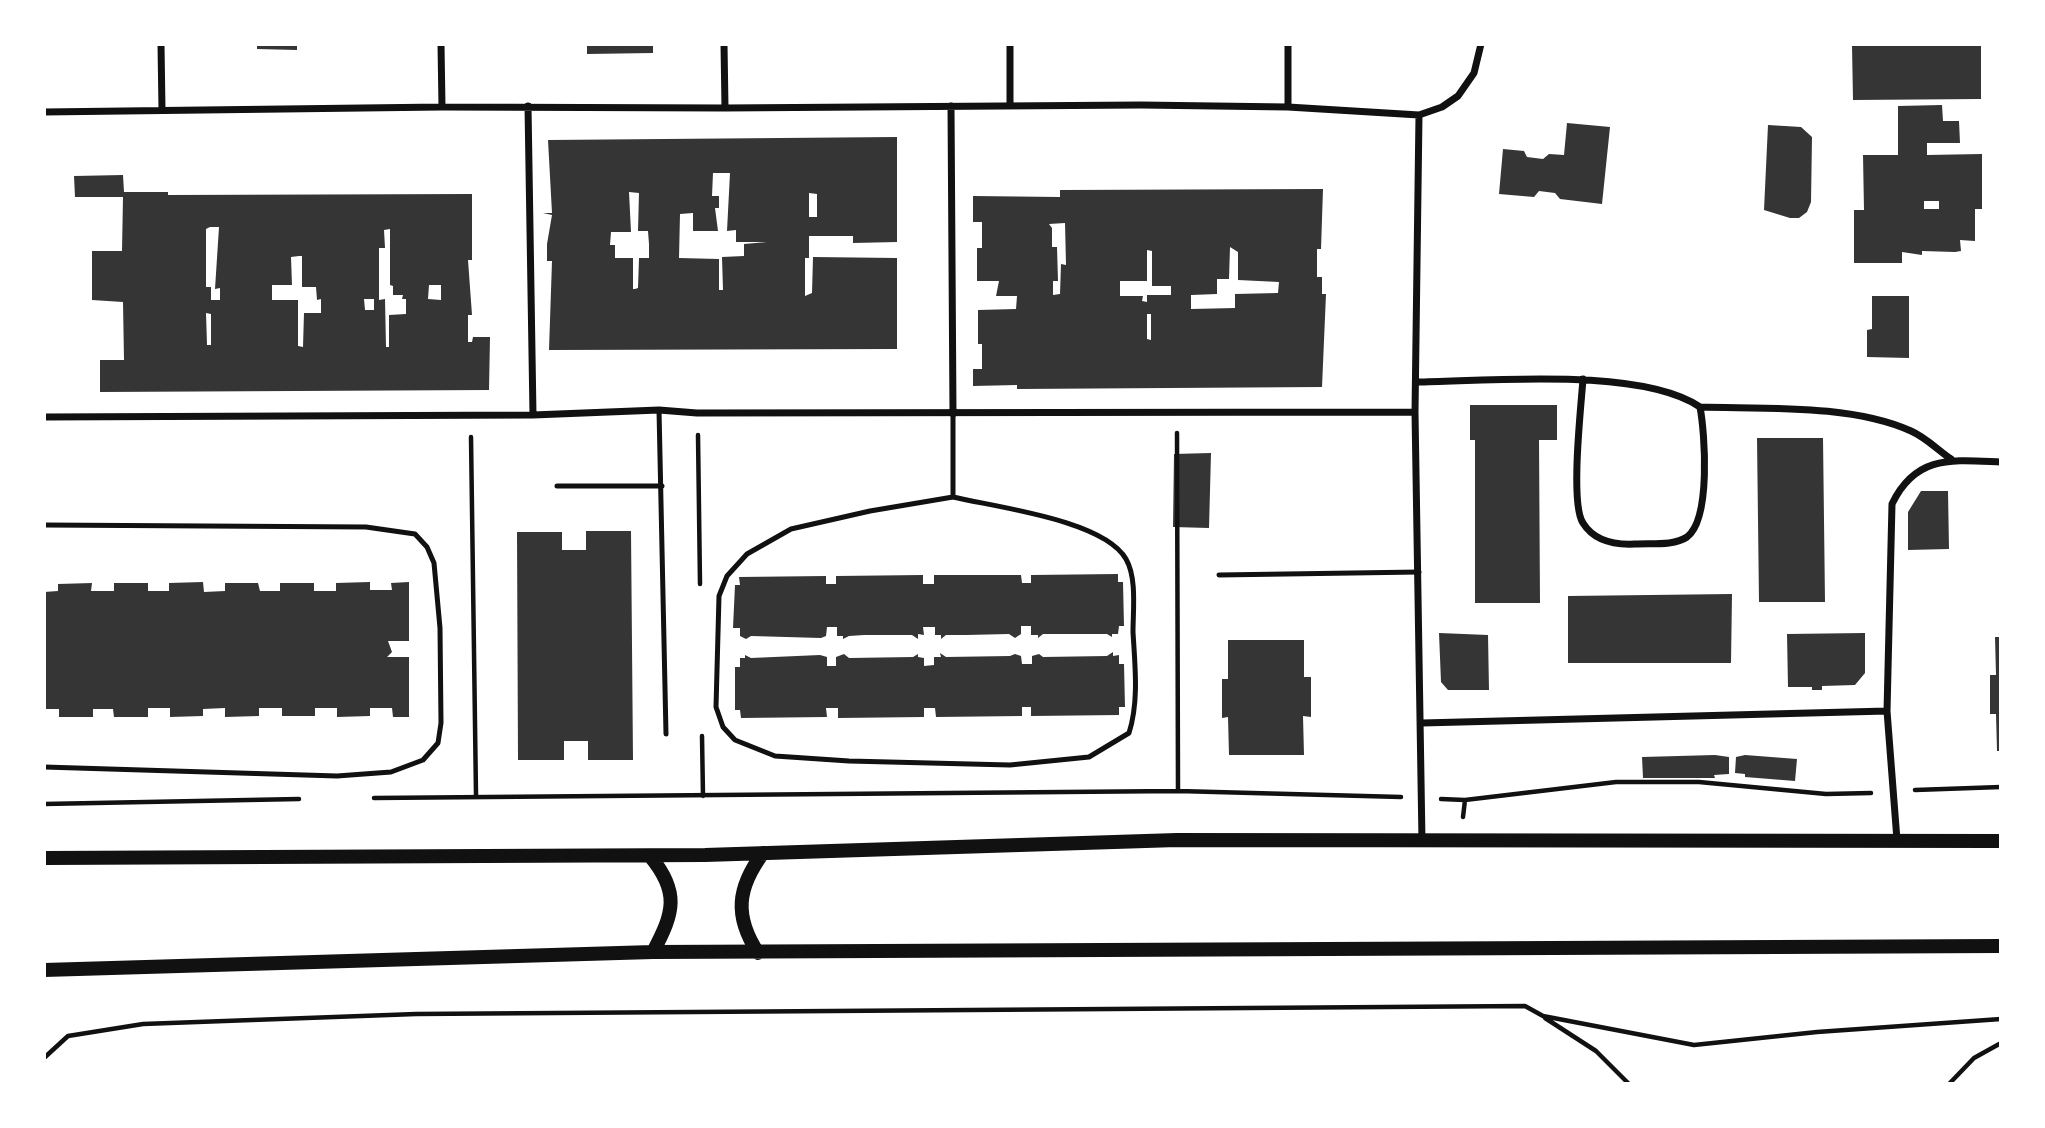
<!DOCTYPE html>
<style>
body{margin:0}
#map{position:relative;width:2045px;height:1128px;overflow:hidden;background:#fff;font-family:Cabin,sans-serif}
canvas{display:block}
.frame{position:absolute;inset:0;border:46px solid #fff;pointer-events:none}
</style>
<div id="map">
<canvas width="2045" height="1128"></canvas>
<div class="frame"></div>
</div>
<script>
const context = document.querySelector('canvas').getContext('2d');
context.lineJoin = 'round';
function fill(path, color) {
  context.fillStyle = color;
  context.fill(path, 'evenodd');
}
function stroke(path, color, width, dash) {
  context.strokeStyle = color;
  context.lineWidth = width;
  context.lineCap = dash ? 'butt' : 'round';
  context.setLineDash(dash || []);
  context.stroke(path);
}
fill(new Path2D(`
 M257,44H297V50L257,49Z
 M587,44H653V53L587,54Z
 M1865,44H1981V99L1853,100L1852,46Z
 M1942,105L1943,121H1959L1960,143H1927V155L1982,154V209H1975V241L1960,240L1961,251L1955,252L1922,251V255L1902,252V263H1854V210H1864L1863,155H1898V106ZM1924,201H1939V209H1924Z
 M1567,123L1610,127L1602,204L1560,199L1555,193L1539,191L1534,197L1499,194L1503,149L1524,151L1527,157L1543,159L1549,154L1564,155Z
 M1768,125L1801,127L1812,137L1811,202L1807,212L1799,218H1790L1764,210Z
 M897,137V242L853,243V236H809V258H805V296L812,293L813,257L897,258V349L549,350L552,261H547V244L552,215L543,213H552L548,140ZM713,173H730L727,231L736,230V242H767L744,244V256L722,257L723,290H719V259L679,258L680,214L693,213V231H718L715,208H719V196H712ZM629,192L639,193L638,231H648L649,244V258H639L638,288L635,289H633V258H615V245H610L611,232H631ZM809,193L817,194V217H809Z
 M123,175L124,192H168V195L472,194V260H468L472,315H468V342H472L473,337H490L489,390L100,392V360H124L123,302L92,300V251H122L123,197H75L74,176ZM210,227H219L215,289L220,288V300H211V287H206V229ZM390,229V285L393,286V295H403L402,299H406V314L389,315V347H386L385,299L379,300V248H385L384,230ZM299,256H302V287H316L317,300L321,299V313H304L303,347L298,346V300H272V285H292L291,257ZM429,285H441V300L428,299ZM364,299H374V310H365ZM206,313L211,314V345H207Z
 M1323,189L1321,249H1317V277H1322V294H1326L1322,387L1017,389V385L973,386V369H982V344H978V310L1016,309L1017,296H996L999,281H977V248H982V222H973V196L1060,197V190ZM1065,223L1066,265L1061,264L1060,294L1053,295V281H1058L1057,247H1052V228L1049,224ZM1230,247L1238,252V280L1279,282L1278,293L1235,294V308L1191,309V295L1217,294V279H1229ZM1147,250L1152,251V286H1171V295H1147V302L1142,301L1143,296H1120V281H1147ZM1147,314H1151V340L1147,339Z
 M1872,296H1909V358L1867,357V330L1872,329Z
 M1470,405H1557V440H1539L1540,603H1475V440H1470Z
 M1757,438H1823L1825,602H1759Z
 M1211,453L1209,528L1173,527L1174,454Z
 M1921,491H1948L1949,549L1908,550V512Z
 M586,531H631L633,760H588V741H564V760H518L517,532H562V550H586Z
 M1118,574V582H1123L1124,626H1119L1118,634H1112V637L1107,634H1043L1038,638V635H1031V626H1021V634L1015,638L1009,634L966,635H946L941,639V635H935V627H923L924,635L918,634V639L912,635H864L849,636L843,639V636H837V627H827L826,636L821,638L751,636L746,639L740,636V628H733L735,585H740L739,577L826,576V584H836V576L923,575V584H934V575H1021L1022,583H1031V575Z
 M203,582L204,592L225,591V583H258L260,591H280V583H314V591H336V583L370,582V590H392L391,583L409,582V641H388L392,652L387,657H409V717H393L392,708H370V716L337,717V708H315V716H282V708H259V716L225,717V708L203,709V716L170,717V708H148V717H114L113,709H93V717H59V709H44V592L58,591V584L92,583L91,591H114V583H148V591H169V583Z
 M1732,594L1731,663H1568V596Z
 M1439,633L1488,635L1489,690H1448L1441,682Z
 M1865,633V673L1855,685L1822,686V690H1812V687H1788L1787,634Z
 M1995,637H2001V751H1997L1996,714H1990V675H1996Z
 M1228,640H1304V677H1311V717L1303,716L1304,755H1229L1228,717L1222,718V679H1228Z
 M1113,652V656L1119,655V664H1124L1125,707H1119V715L1031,716V707H1022V716L936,717L935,708H924V717L838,718V708H826L827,717L741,718L740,710H735V667H740V658H745V655L751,658L820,655L827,657V666H836V657L844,654L849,658L913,657L918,654V657L924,658V666L934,665V657H941L940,653L946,657L1010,656L1015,654L1021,656L1022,664H1032V656L1039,654L1043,657L1107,656Z
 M1715,755L1729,757V774L1714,775L1715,778H1643L1642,757Z
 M1745,755L1797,759L1795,781L1745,777V774L1735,773L1736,757Z`), '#353535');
stroke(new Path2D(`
 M1177,433L1178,791
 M698,435L700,584
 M471,437L476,795
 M702,736L703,796
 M1915,790L2001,787
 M374,798L1178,791L1401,797
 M1441,799L1465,800
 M44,804L299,799
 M1463,817L1465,800L1616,782H1699L1826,794L1871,793
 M1545,1018L1596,1051L1629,1084
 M44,1058L68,1036L143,1024L416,1014L1525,1006L1543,1016L1694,1045L1817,1032L2001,1019
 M1949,1084L1974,1058L2001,1043`), '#111', 4.5);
stroke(new Path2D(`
 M659,410L666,734
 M953,414V497
 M557,486H662
 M953,497C995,507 1104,520 1126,559C1137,578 1133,610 1133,632C1135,666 1139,702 1129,733L1089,757L1010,765L849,761L775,756L735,740L723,727L716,707L719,596L727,576L747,554L791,529L870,511Z
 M44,525L366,527L415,534L427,547L434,563L440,628L441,723L438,743L423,760L391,772L337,776L44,767
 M1219,575L1419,572`), '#111', 5);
stroke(new Path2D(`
 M161,44L162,110
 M441,44L442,107
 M724,44L725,108
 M1010,44V105
 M528,106L533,415
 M951,106L953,414
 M1288,107V44
 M44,112L442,107L725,108L1141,105L1288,107L1419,115L1442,107L1458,96L1474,73L1481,44
 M1419,115L1415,412L1422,841
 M1417,382C1490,381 1641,367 1700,407C1705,434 1711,519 1687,537C1674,546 1651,543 1635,544C1615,545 1594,541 1583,523C1570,504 1581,407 1583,379
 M1700,407C1765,409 1851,404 1911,431C1925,437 1938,450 1951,459
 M44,417L533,415L659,410L697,413L1415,412
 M1422,723L1887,711
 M1897,840L1887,711L1892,504C1916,454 1953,460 2001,462`), '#111', 7);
stroke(new Path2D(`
 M650,856C680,892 674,913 653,952
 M44,858L705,855L1177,840L2001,841
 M758,953C734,916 737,888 763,853
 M44,970L653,952L2001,946`), '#111', 14);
</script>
